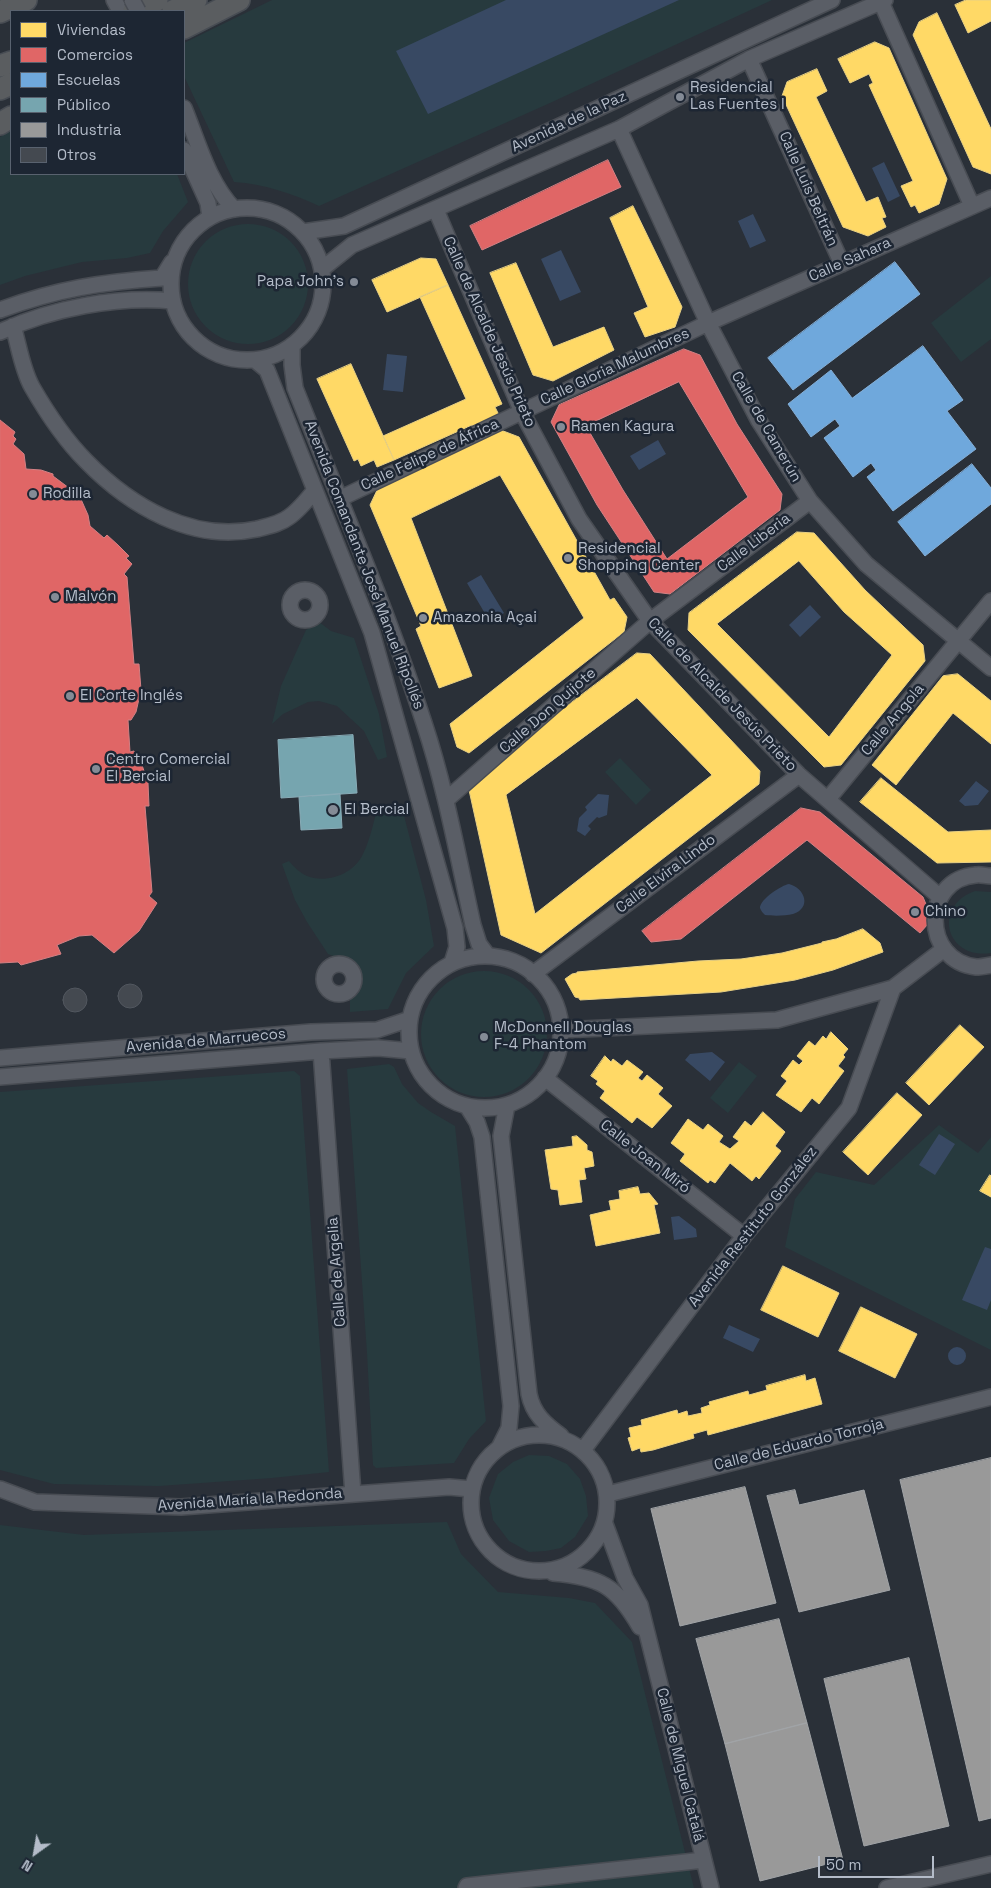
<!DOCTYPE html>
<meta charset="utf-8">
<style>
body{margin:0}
#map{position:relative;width:991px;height:1888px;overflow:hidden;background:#2a3038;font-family:"Space Grotesk",sans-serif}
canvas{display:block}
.legend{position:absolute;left:10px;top:10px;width:175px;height:165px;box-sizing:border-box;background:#1d2633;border:1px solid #59626f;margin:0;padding:6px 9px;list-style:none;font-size:15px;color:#b4bcc9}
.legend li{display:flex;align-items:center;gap:10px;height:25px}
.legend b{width:25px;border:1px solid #59626f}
.north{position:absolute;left:10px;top:1828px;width:50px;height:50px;-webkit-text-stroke:4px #1d2633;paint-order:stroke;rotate:212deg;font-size:14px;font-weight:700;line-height:20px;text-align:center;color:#b4bcc9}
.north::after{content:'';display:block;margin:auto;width:18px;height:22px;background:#b4bcc9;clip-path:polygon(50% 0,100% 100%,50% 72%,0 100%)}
.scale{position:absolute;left:818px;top:1856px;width:116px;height:22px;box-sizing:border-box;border:2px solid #b4bcc9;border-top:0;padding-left:6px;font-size:15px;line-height:18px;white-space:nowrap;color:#b4bcc9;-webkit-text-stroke:4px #1d2633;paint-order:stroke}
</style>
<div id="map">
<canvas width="991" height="1888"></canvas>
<ul class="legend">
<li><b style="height:14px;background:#ffd966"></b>Viviendas</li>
<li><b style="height:14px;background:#e06666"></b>Comercios</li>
<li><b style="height:14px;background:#6fa8dc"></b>Escuelas</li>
<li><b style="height:14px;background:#76a5af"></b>Público</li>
<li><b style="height:14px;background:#999"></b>Industria</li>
<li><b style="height:14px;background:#444950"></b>Otros</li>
</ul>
<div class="north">N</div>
<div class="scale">50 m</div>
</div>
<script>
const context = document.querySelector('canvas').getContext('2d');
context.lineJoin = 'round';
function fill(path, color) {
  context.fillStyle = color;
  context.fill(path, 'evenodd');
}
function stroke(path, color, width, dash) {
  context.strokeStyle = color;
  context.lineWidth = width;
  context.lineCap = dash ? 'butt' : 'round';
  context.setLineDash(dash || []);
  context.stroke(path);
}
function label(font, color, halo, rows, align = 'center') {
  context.font = font + ' "Space Grotesk",sans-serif';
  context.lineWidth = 5;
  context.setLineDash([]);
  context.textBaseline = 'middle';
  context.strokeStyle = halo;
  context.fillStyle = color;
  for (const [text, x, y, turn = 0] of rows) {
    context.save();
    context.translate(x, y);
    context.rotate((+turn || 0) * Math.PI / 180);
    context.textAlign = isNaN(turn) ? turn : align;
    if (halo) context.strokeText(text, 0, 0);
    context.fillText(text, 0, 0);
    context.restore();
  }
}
fill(new Path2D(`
 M272,0H772L550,103L319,206C291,193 264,184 234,182L184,76V43Z
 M11,130V174H177L188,202L163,231L150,253L127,258L82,262L25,276L0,285V137Z
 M188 284a60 60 0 1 1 120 0a60 60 0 1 1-120 0Z
 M991,276V339L961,362L931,323Z
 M319,622L331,631L354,638L379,714L387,757L378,760L364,731L337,706L319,701L308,702L283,714L272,724L281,686L306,630Z
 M620,758L651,790L636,805L605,772Z
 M377,810L403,812L426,900L434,946L406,973L388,1009L350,1012V996L358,985L355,968L348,962L328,954L307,922L295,900L282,864L289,861C294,867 300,873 307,876C327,884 354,874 363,854C370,840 373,824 377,810Z
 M975,891L991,892V953C946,960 932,906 975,891Z
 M421 1034a63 63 0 1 1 126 0a63 63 0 1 1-126 0Z
 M739,1062L757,1076L728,1113L710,1098Z
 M389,1064L394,1067L402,1084L418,1103L431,1112L455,1126L486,1421L469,1439L454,1463L376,1468L373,1465L367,1353L347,1069Z
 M294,1071L300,1076L329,1472L272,1478L159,1486L54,1484L0,1470V1092Z
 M939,1125L978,1153L991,1137V1350L785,1247L795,1199L816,1172L874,1185Z
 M529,1455L549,1456L567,1464L580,1479L586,1496L588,1516L575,1537L561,1548L546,1551L529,1552L509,1541L493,1520L489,1498L498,1474L513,1462Z
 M447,1522L461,1554L498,1592L569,1598L595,1603L632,1642L694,1888H0V1525L84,1535Z`), '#273a3e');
fill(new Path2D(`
 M506,0H679L428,114L396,51Z
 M884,162L900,196L888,202L872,168Z
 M753,214L766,241L750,248L738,221Z
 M561,250L581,292L560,301L541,259Z
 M387,354L407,356L403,392L383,390Z
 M658,440L666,454L639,470L630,456Z
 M481,575L504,613L490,622L467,583Z
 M810,605L821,617L800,637L789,625Z
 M976,781L989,791L978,805L965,806L959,801Z
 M598,794L609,795L607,815L599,818L597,817L588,826L591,829L585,836L577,831L579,818L587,810L585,807Z
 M789,884C805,888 812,908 793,914C785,916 773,916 765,915C763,913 761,911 760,908C760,899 782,885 789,884Z
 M712,1052L725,1062L710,1081L685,1060L690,1054Z
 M939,1134L955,1144L935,1175L919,1165Z
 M679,1216L696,1229L697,1237L674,1240L671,1217Z
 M985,1247L991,1249V1300L987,1310L962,1300Z
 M729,1325L760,1339L753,1352L723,1338Z
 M948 1356a9 9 0 1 1 18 0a9 9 0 1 1-18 0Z`), '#384963');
const homes = new Path2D(`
 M966,0H991V21L968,33L955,5Z
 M937,13L991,129V174L973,167L913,35L919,22Z
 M875,42L889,48L947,179L939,204L919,213L915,205L911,207L901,186L913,181L869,85L873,83L869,74L850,83L838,59Z
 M817,69L827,91L816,97L866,202L878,197L886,217L882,218L886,227L868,236L843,227L782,96L787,82Z
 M633,206L682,307L675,327L645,337L634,313L648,307L610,218Z
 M421,258L436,259L448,285L387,312L372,280Z
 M516,263L553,347L604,327L614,350L553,381L533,375L490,273Z
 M448,285L502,404L495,407L500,417L474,429L472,425L394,460L383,436L466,399L420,297Z
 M351,364L394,460L377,467L374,460L361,466L358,459L354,461L317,379Z
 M498,429L519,437L610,600L614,598L627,617L624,632L469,753L457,747L450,724L584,618L500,475L411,518L472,676L439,688L416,629L421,626L370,505L380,484Z
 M797,532L814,533L865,590L923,645L925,661L841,765L824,767L688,630L689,613ZM799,561L844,612L892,655L829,737L717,624Z
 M637,653L650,654L760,771L759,784L541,953L501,935L469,790L473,777ZM637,698L712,775L535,914L506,795Z
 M958,674L991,701V744L953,713L896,785L872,765L943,676Z
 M881,778L948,832L991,830V862L937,863L860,802Z
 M863,929L880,943L883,952L833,970L795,980L721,992L580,1000L579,998L575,997L565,979L572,974L577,973V972L698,961L741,959L782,953L822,943V942L836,939Z
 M960,1025L984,1047L929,1105L906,1083Z
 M831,1032L848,1049L843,1055L845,1057L838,1066L844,1071L819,1104L812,1098L801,1112L776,1095L787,1081L781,1076L793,1060L799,1065L803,1061L797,1056L809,1041L815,1046L823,1036L826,1039Z
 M605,1056L611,1062L613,1059L622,1066L627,1060L643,1072L638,1078L642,1081L647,1075L663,1088L658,1094L672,1106L652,1128L637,1117L632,1123L600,1098L605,1091L596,1084L598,1081L591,1076Z
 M897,1093L922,1115L868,1175L843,1152Z
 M763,1112L785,1132L775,1146L781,1151L759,1179L756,1176L752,1181L730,1163L715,1183L710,1180L708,1183L680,1161L685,1154L671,1143L688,1119L703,1130L708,1124L723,1136L719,1142L730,1149L739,1141L733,1137L745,1121L751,1126Z
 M577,1136L587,1145V1150L592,1152L594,1166L584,1168L586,1179L579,1180L582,1202L560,1205L558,1190L551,1189L545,1150L573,1146L572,1137Z
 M990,1175L991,1176V1197L980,1191Z
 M638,1187L640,1194L649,1193L658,1204L654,1205L660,1233L596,1246L590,1215L611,1210L609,1201L620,1199L619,1191Z
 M783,1266L839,1293L818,1337L761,1310Z
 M861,1307L917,1334L895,1378L839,1351Z
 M805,1375L806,1381L815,1378L822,1404L708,1435L707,1430L693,1434L694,1438L653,1450L641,1452L640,1448L632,1451L628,1438L631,1437L629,1428L642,1425L641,1420L677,1410L678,1414L687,1411L688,1416L702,1413L701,1408L710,1405L709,1402L748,1391L749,1395L767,1390L766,1386Z`);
fill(homes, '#ffd966');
stroke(homes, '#e8d084', 1);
const shops = new Path2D(`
 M608,160L621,187L482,250L470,226Z
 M684,349L700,355L737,424L782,494L780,510L670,594L654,592L597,505L551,422L559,405ZM679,382L748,497L667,559L623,490L586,426Z
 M0,420L15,432L13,436L16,439L13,444L24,454L26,469L41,470L53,474V476L69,488L77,497H80L88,515L90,526L104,538L107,535L118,545L129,556L126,558L132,564L124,574L127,577L134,664H139L141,690L136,712L131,720H128L130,752L134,751L141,762L148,783L149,806H145L152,892L149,896L157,903L139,931L114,953L92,935L79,936L57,945L61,954L21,965L18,962L0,963Z
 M801,808L820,812L923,897L928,909V924L920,933L807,840L681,939L651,942L642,931Z`);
fill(shops, '#e06666');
stroke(shops, '#d38084', 1);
const schools = new Path2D(`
 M895,262L920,294L793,390L768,358Z
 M923,346L963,400L947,411L976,449L893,511L867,477L876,470L871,463L853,477L824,438L840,426L835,419L811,437L788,404L831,370L852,398Z
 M972,464L991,488V504L925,556L898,522Z`);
fill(schools, '#6fa8dc');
stroke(schools, '#84aed6', 1);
const public = new Path2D(`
 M353,735L357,793L281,798L278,740Z
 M340,794L342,828L301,830L299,797Z`);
fill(public, '#76a5af');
stroke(public, '#89acb7', 1);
const industry = new Path2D(`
 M991,1458V1818L979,1821L900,1480Z
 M745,1487L776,1603L680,1626L651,1509Z
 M795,1490L799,1505L864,1490L890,1590L799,1612L767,1496Z
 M779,1619L807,1723L725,1744L696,1639Z
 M909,1658L949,1826L864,1846L824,1679Z
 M807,1723L843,1860L760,1881L725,1744Z`);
fill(industry, '#999');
stroke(industry, '#a1a4a7', 1);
const building = new Path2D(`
 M118 996a12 12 0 1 1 24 0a12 12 0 1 1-24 0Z
 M63 1000a12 12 0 1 1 24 0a12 12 0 1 1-24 0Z`);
fill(building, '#444950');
stroke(building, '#52575f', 1);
const minor = new Path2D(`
 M114,0L120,11
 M881,2L972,206
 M749,59L842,264
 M184,108C198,142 208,182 234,209
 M619,129L708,323L759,421L810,501L866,564L991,668
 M184,150L208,203L210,217
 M171 284a76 76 0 1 1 152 0a76 76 0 1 1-152 0Z
 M436,210L522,412L579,519L650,621L799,775L940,897
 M303,232L344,226L832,0
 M322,269L352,245L619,129L749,59L885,0
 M0,310C57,289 102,282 162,278L172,262
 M13,326C19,346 22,369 32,387C47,413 65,440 86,461C130,506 192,543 257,529C268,526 280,524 289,517C299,510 307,500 315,490
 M0,332C52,308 116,296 173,301
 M292,345V365L295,388C339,499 387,609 424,723C446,789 458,858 473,925L479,944L488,956
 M255,360L267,370L372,633L455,928L457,947L452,963
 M339,499L708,323L991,198
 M290 605a15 15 0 1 1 30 0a15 15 0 1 1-30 0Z
 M828,799L991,601
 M446,800L650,621L810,501
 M991,876C986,876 980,874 976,875C921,879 922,961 976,967C980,967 986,966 991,965
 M409 1032a76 76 0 1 1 152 0a76 76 0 1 1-152 0Z
 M324 979a15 15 0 1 1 30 0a15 15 0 1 1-30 0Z
 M533,974L799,775
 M561,1030L777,1020L893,988L944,949
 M321,1051L353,1494
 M0,1058L311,1032L377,1030L410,1019
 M0,1077L321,1051L378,1048L411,1051
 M545,1078L744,1236
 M507,1105L501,1136L529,1394C533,1414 545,1424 561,1436
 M467,1106L477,1122L482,1137L511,1406L509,1428L500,1446
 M471 1503a68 68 0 1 1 136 0a68 68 0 1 1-136 0Z
 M583,1450L744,1236L849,1108L893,988
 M0,1489L35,1502L181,1507L449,1487L471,1489
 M608,1494L991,1397
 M605,1524L625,1578L640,1605L711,1888
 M553,1573C600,1577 616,1585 640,1627
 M466,1888L467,1886L704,1860
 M887,1888L991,1864`);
const highway = new Path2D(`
 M134,11L157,0
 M173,11L196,0
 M0,12L26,0
 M184,28L239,0
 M0,66L11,62
 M0,89L11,84
 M0,124L11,117`);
stroke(minor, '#484c53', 18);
stroke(highway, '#474c53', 24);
stroke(minor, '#5a5e66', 15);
stroke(highway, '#5a5d60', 21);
const minorBridge = new Path2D(`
 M132,0L138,11`);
stroke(minorBridge, '#484c53', 18, []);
stroke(minorBridge, '#5a5e66', 15);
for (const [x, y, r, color] of [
 [680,97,5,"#848b96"],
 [354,282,5,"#848b96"],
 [561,427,5,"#848b96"],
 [33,494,5,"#848b96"],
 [568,558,5,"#848b96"],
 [55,597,5,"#848b96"],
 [423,618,5,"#848b96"],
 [70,696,5,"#848b96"],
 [96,769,5,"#848b96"],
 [333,810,6,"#848b96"],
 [915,912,5,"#848b96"],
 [484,1037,5,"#848b96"]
]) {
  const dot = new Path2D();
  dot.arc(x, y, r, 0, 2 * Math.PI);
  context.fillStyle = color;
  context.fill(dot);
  stroke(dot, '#1d2633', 2);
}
label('15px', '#b4bcc9', '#1d2633', [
 ["Residencial",690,88],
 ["Las Fuentes I",690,105],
 ["Papa John's",344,282,"right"],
 ["Ramen Kagura",571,427],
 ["Rodilla",43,494],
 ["Residencial",578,549],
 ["Shopping Center",578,566],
 ["Malvón",65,597],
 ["Amazonia Açai",433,618],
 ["El Corte Inglés",80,696],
 ["Centro Comercial",106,760],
 ["El Bercial",106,777],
 ["El Bercial",344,810],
 ["Chino",925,912],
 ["McDonnell Douglas",494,1028],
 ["F-4 Phantom",494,1045]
], 'left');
label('15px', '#b4bcc9', '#1d2633', [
 ["Avenida de la Paz",569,122,-25],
 ["Calle Luis Beltrán",808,189,66],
 ["Calle Sahara",850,260,-24],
 ["Calle de Alcalde Jesús Prieto",489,332,66],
 ["Calle Gloria Malumbres",615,367,-25],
 ["Calle de Camerún",766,427,60],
 ["Calle Felipe de África",430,455,-25],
 ["Calle Liberia",754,543,-37],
 ["Avenida Comandante José Manuel Ripollés",364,565,69],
 ["Calle de Alcalde Jesús Prieto",722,695,46],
 ["Calle Don Quijote",548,711,-41],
 ["Calle Angola",893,720,-50],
 ["Calle Elvira Lindo",666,874,-37],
 ["Avenida de Marruecos",206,1041,-5],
 ["Calle Joan Miró",645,1157,38],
 ["Avenida Restituto González",753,1227,-52],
 ["Calle de Argelia",337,1272,-94],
 ["Calle de Eduardo Torroja",799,1445,-14],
 ["Avenida María la Redonda",250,1500,-4],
 ["Calle de Miguel Catalá",680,1765,76]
]);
</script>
